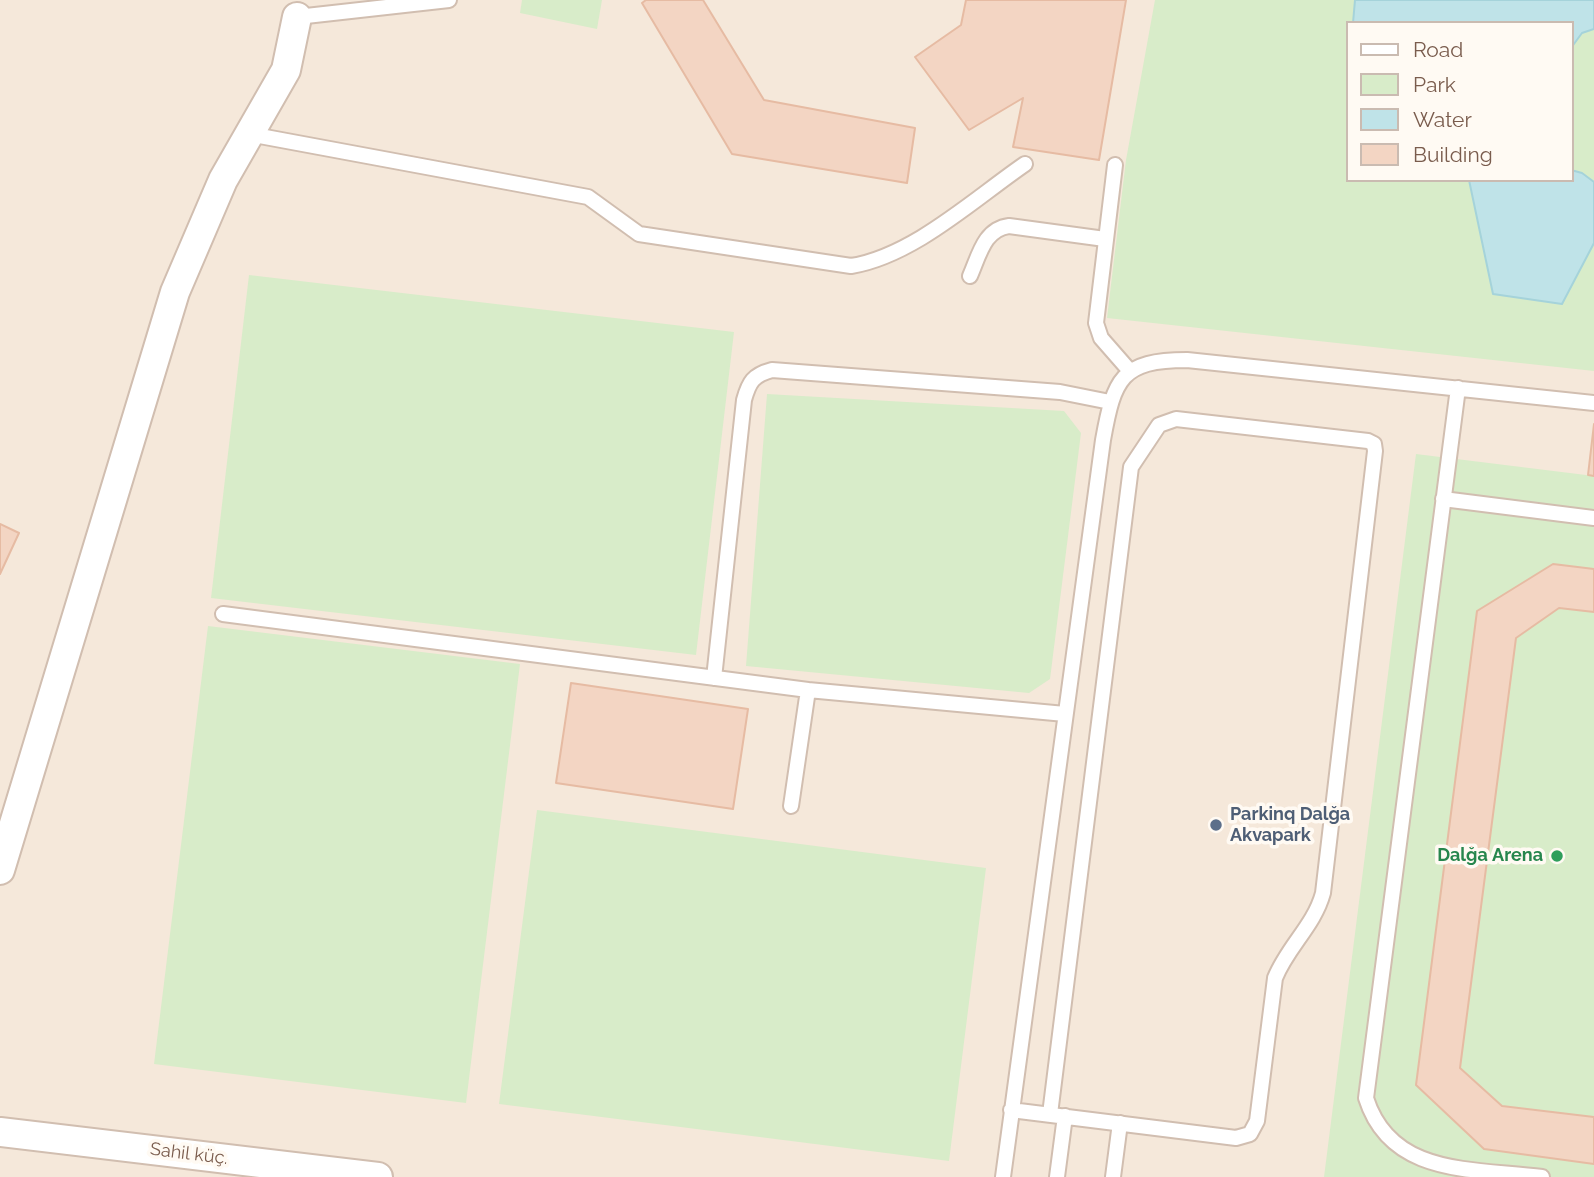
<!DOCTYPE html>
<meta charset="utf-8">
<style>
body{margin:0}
#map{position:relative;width:1594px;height:1177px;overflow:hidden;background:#fdf6ec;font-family:Raleway,sans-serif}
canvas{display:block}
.legend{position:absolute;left:1346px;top:21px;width:228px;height:161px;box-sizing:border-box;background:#fffaf3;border:2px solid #cabbb1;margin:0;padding:9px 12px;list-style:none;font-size:21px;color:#7a5c4d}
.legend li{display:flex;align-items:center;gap:14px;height:35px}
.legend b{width:35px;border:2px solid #cabbb1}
</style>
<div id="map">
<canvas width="1594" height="1177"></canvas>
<ul class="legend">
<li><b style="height:9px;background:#fff"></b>Road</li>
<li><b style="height:19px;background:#d8ecc9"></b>Park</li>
<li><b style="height:19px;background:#bfe3e8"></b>Water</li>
<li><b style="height:19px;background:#f3d5c3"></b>Building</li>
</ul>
</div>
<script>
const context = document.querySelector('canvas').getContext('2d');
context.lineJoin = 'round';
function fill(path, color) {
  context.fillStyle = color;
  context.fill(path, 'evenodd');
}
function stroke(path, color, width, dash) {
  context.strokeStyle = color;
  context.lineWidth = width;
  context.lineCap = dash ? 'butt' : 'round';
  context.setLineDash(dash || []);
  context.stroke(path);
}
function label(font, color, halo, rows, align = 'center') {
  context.font = font + ' Raleway,sans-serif';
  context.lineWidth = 7;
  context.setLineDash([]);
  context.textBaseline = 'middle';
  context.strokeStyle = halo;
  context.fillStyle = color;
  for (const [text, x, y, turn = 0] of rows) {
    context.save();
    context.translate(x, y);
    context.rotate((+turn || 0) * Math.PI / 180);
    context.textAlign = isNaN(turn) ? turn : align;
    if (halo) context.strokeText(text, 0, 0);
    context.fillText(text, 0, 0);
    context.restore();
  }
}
fill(new Path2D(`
 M0,0H1594V1177H0ZM1347,23H1571V180H1347Z`), '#f5e8da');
fill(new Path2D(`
 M522,0H602L597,29L520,13Z
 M1155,0H1594V371L1107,318L1126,160ZM1347,23H1571V180H1347Z
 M249,275L734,332L696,655L211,598Z
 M767,394L1064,411L1081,433L1050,679L1029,693L746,666Z
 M1416,454L1594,476V1177H1324Z
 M208,626L520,664L466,1103L154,1064Z
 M537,810L986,868L949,1161L499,1104Z`), '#d8ecc9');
const water = new Path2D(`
 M1355,0H1594V29L1582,33L1571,48V23H1353Z
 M1571,170L1582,173L1594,182V243L1562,304L1493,294L1469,180H1571Z`);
fill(water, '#bfe3e8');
stroke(water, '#a5d3da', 2);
const building = new Path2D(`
 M646,0H703L764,100L915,128L907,183L732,154L642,3Z
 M966,0H1126L1099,160L1013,147L1023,98L969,130L915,57L961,25Z
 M1594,424V476L1588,475Z
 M0,524L19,533L0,574Z
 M1553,564L1594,569V612L1559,608L1516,638L1460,1068L1502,1106L1594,1117V1164L1484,1149L1416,1085L1477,611Z
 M571,683L748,709L733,809L556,783Z`);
fill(building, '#f3d5c3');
stroke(building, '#e6bba3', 2);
const service = new Path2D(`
 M297,17L449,0
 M249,134L588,197L639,234L851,266C913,256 974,199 1025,164
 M1115,165L1096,323L1101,338L1129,370
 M970,276C979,256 984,229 1009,226L1105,239
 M1458,388L1366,1098C1391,1177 1473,1168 1542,1177
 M1443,499L1594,518
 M223,614L808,690L1065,714
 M714,678L744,400C749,382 753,375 772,370L1060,392L1110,402
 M791,806L808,690
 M1011,1110L1236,1138L1250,1134L1257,1121L1275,978C1288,946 1314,926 1323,893L1375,451L1374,444L1368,441L1176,419L1159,425L1131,467L1050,1114
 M1003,1177L1103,440C1114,379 1121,360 1187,360L1594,403
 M1057,1177L1065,1116
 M1113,1177L1120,1123`);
const minor = new Path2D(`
 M0,870L175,292L223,180L286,70L297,17
 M0,1132L378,1177`);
stroke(service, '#d1beb0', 18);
stroke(minor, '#d1beb0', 32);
stroke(service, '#fff', 14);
stroke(minor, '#fff', 28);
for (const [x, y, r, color] of [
 [1216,825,7,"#5c6f8a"],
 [1557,856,7,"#2e9e5b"]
]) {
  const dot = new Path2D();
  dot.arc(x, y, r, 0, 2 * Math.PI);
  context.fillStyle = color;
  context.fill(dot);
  stroke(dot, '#fffaf3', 2.5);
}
label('bold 18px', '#4e5e75', '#fffaf3', [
 ["Parkinq Dalğa",1230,815],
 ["Akvapark",1230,836]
], 'left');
label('bold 18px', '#27864d', '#fffaf3', [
 ["Dalğa Arena",1543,856]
], 'right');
label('18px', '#7a5c4d', '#fffaf3', [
 ["Sahil küç.",189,1154,7]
]);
</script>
